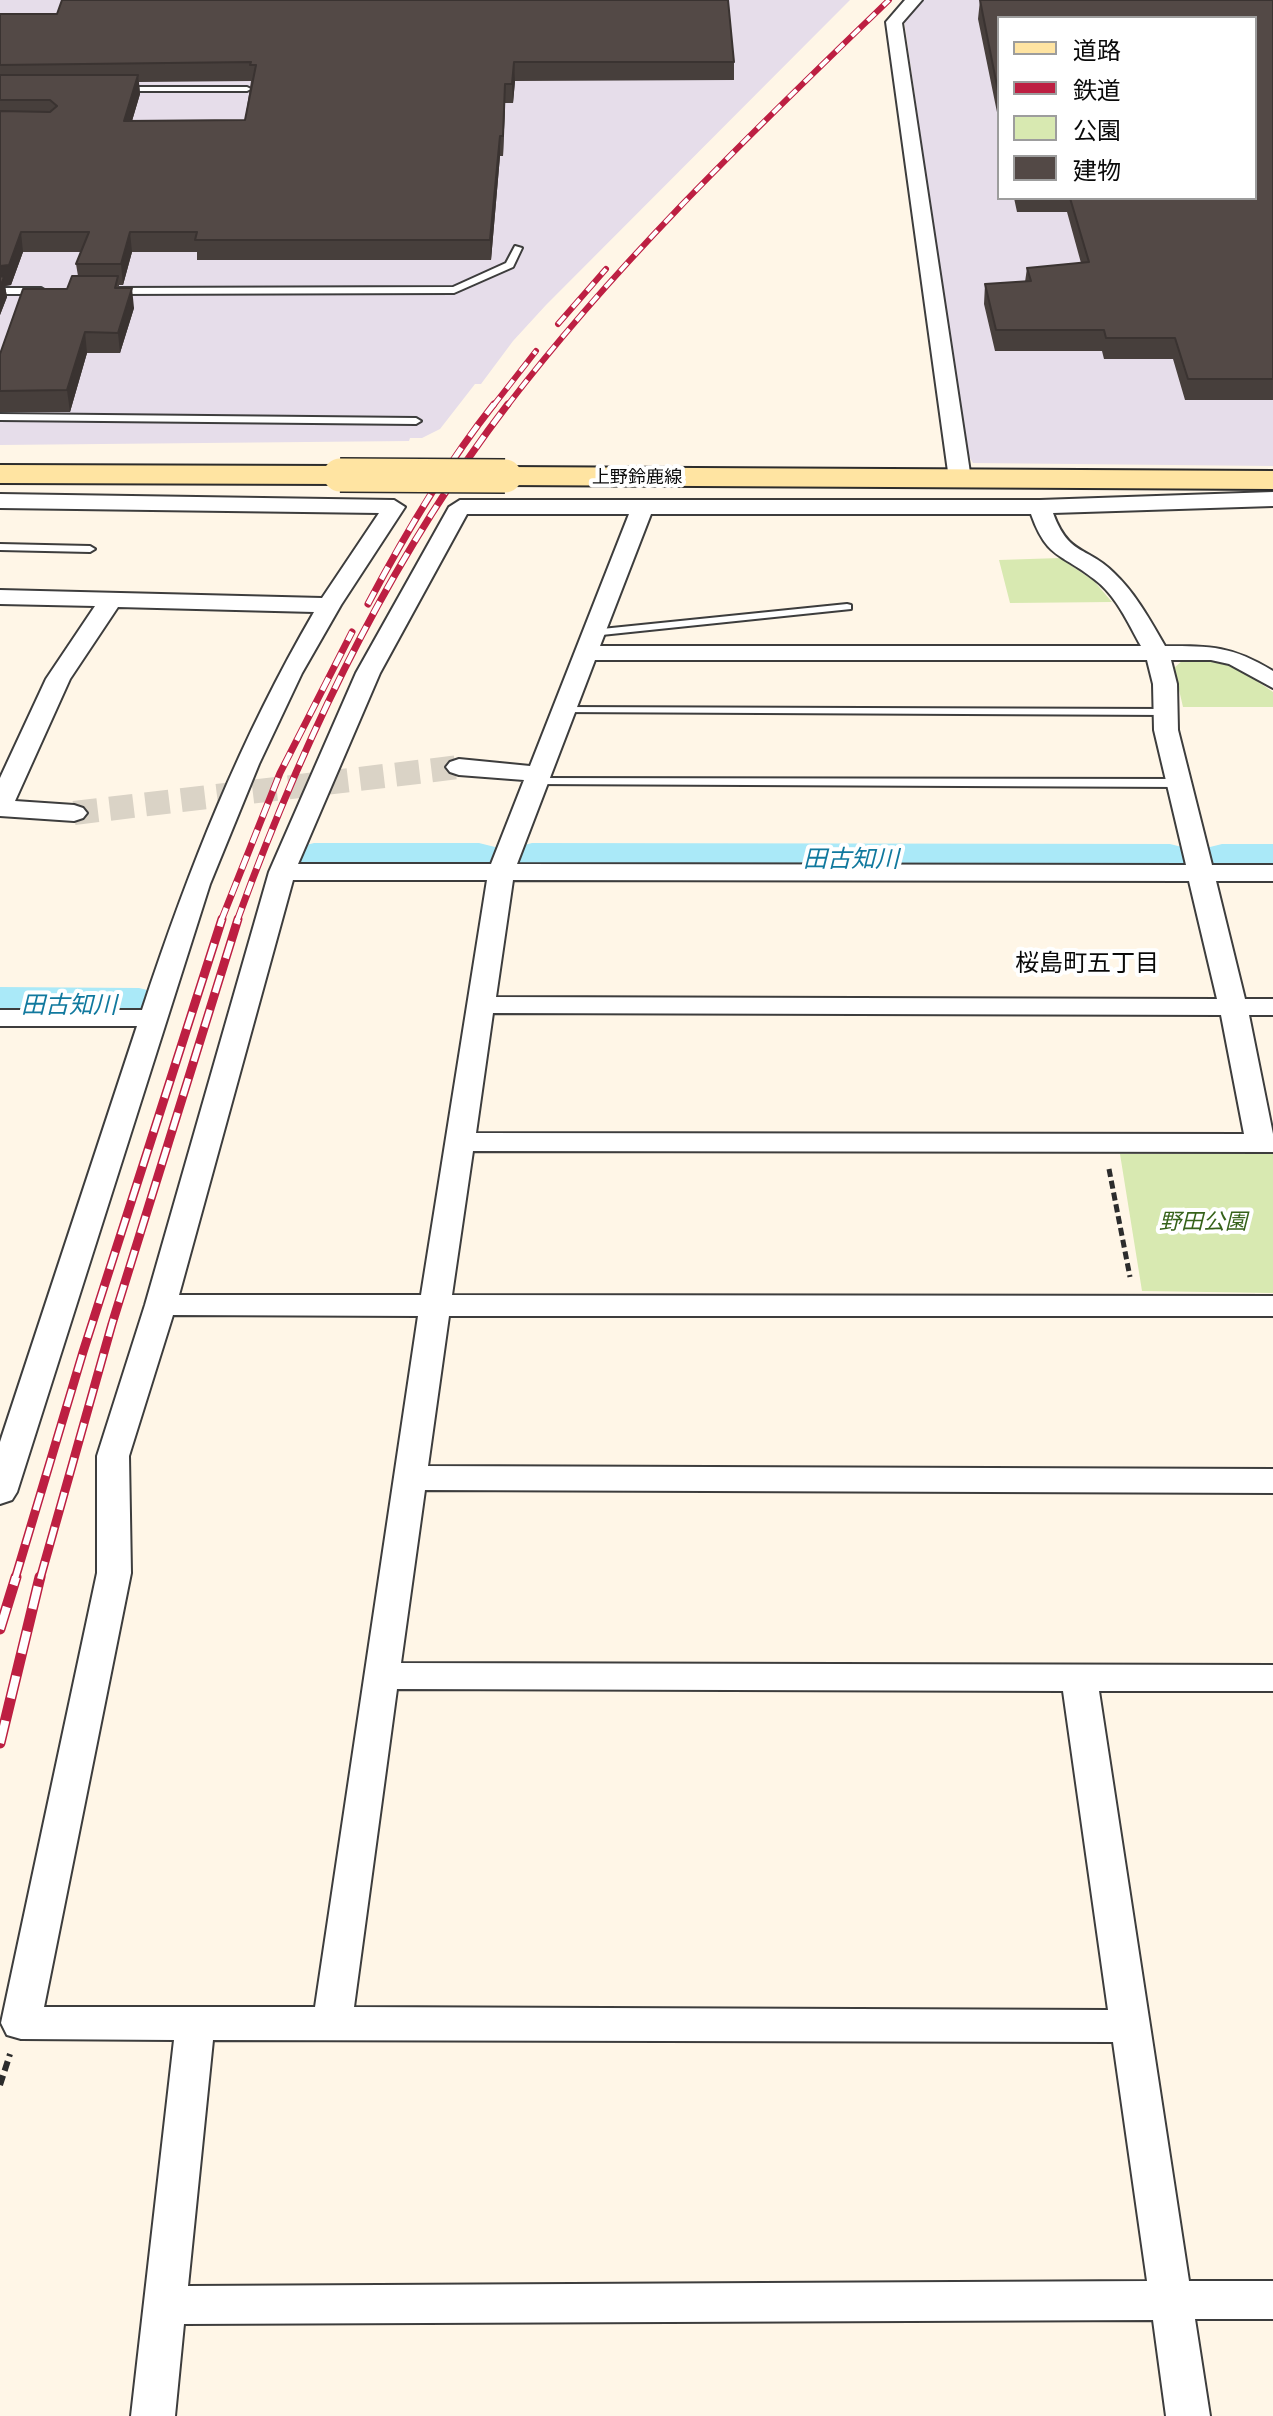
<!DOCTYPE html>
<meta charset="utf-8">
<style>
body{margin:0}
#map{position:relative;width:1273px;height:2416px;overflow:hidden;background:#fff6e7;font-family:"Crimson Pro","Noto Sans JP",serif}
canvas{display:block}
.legend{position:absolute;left:997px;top:16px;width:260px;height:184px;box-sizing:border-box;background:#fff;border:2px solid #9d9d9d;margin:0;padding:10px 14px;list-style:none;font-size:24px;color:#0a0a0a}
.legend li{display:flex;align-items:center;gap:16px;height:40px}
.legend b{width:40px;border:2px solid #9d9d9d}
</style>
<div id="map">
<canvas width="1273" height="2416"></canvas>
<ul class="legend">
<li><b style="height:10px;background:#ffe4a2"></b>道路</li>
<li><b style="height:10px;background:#bd1f42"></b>鉄道</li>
<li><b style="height:22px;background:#d8e9b1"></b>公園</li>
<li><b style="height:22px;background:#534946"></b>建物</li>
</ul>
</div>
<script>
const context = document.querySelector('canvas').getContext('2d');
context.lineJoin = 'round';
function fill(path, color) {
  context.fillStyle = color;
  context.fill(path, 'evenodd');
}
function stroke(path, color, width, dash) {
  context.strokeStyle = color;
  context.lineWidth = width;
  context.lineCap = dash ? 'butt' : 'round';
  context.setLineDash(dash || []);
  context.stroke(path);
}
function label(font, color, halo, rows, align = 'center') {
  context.font = font + ' "Crimson Pro","Noto Sans JP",serif';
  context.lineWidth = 8;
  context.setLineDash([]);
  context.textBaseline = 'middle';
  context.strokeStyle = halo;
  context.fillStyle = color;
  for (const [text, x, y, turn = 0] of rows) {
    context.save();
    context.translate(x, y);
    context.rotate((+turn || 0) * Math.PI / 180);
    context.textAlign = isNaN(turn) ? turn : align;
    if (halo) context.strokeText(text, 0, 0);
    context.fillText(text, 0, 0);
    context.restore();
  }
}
fill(new Path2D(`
 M0,0H850L546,305L513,341L481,384H475L440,429L422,438H410L409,441L0,445Z
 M923,0H1273V466L973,463L966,452L904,20ZM999,18H1255V198H999Z`), '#e6ddea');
fill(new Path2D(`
 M1060,558L1094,581L1112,602L1010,603L999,560Z
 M1183,660C1228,661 1237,667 1273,692V707H1183L1174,668Z
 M1120,1154H1273V1293L1142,1291Z`), '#d8e9b1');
fill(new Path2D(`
 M314,843H479L499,848L506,858L512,848L532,843L1170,844L1190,849L1196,858L1202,849L1222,844H1273V878H1222L1202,873L1196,864L1190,873L1170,878L532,877L512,872L506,862L499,872L479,877H314L294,872L286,860L294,848Z
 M0,987L139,988L160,993L169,1006L160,1019L139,1024L0,1023Z`), '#aae9f8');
stroke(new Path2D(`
 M74,813L459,767`), '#dad3c6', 24, [24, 12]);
const service = new Path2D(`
 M117,87H247L251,89L247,91H120L116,89Z
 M515,246L522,248L513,267L454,293L114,294L109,291L114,288L453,287L506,263Z
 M0,288H41L46,291L41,294H0Z
 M0,414L416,418L421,421L416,424L0,420Z
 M0,544L90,546L95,549L90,552L0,550Z
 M847,604L851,605V609L592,636L587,633L592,630Z
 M562,707L1166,709L1172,712L1166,715L558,712L556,710Z
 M535,778L1178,779L1184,783L1178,787L531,784L529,782Z`);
const minor = new Path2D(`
 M905,0H922L902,23L971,479L960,486L949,479L886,22Z
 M1273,492V506L1053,513C1069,557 1088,546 1114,573C1136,594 1150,620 1165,646C1212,646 1232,646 1273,671V688L1229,664L1211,660H1171L1177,684L1178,730L1212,865H1273V881H1216L1245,999H1273V1015H1249L1273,1134V1152L473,1151L452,1295L1273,1296V1316H449L428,1466L1273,1469V1493L425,1490L401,1663L1273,1665V1691H1099L1189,2281H1273V2319H1195L1210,2416H1166L1153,2320L184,2324L175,2416H131L174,2040L21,2039L7,2035L1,2023L97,1573V1456L145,1305L269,872L356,673L449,507L460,500H1040ZM467,514H629L530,766L459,759L450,762L446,767L450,772L459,775L524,780L491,864H298L380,673ZM651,514H1031C1047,559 1061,553 1094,579C1116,595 1128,623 1141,646H600ZM595,660H1147L1153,684L1154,730L1186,865L517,864ZM293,880H487L421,1295H179ZM513,880L1189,881L1217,999L496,997ZM493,1013L1221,1015L1244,1134L476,1133ZM173,1315L418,1316L315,2007H44L131,1573L129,1456ZM397,1689L1063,1691L1108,2010L354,2007ZM213,2040L1113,2042L1147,2281L188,2286Z
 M0,494L394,500L405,507L341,605L302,673L259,764L210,884L17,1492L12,1500L0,1504V1442L137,1026H0V1010H142C189,868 239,741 314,612L118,607L70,679L15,801L74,805L83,808L87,813L83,818L74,821L0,816V778L46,679L95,606L0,604V590L322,598L379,513L0,508Z`);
const secondary = new Path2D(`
 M0,465L340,466L351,469L355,475L351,481L340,484L0,483Z
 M505,467L1273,471V489L505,485L494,482L490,476L494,470Z`);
stroke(service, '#3d3d3d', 4);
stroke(minor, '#3d3d3d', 4);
stroke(secondary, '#2c2c2c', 4);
stroke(new Path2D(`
 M1109,1169L1130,1277`), '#2c2c2c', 5, [8, 4]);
stroke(new Path2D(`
 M0,2085L10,2054`), '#2c2c2c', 6, [10, 5]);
fill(service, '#fff');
fill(minor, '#fff');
fill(secondary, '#ffe4a2');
const railFar3 = new Path2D(`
 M558,324L606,269
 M493,406L536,351
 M507,406C620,258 756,129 889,0`);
const railFar2 = new Path2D(`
 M368,604C405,534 445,466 494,404
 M221,921L280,773L352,632
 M237,921C303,739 390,558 508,404`);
const railFar1 = new Path2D(`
 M15,1579L83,1352L222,919
 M40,1579L112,1324L238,919`);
const rail = new Path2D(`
 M0,1629L16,1577
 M0,1743L40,1577`);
stroke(railFar3, '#bd1f42', 6);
stroke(railFar2, '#bd1f42', 7);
stroke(railFar1, '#bd1f42', 9);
stroke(rail, '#bd1f42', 11);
stroke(railFar3, '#fff', 4, [11]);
stroke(railFar2, '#fff', 5, [14]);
stroke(railFar1, '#fff', 6, [18]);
stroke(rail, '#fff', 8, [23]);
const secondaryBridge = new Path2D(`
 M340,475L505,476`);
stroke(secondaryBridge, '#2c2c2c', 36, []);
stroke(secondaryBridge, '#ffe4a2', 33);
fill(new Path2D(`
 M980,0H1273V400H1185L1173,359H1104L1102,351H995L984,304L985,284L1025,282L1027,268L1081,263L1067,212H1017L1014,198H1255L999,18V122L978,19Z
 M0,14L734,62V80L515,81L513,103H505L503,156H500L491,260H197V252H132L123,285H119V288L134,308L120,353H87L70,412H0V354L67,289L78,276L76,264L81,252H23L11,285L5,286L7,297L0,315ZM251,81L245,120L132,121L140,94L139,82Z`), '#473f3c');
fill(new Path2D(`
 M514,62L515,81L513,103L512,84Z
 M138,75L140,94L126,141L124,121Z
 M505,84V103L503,156V136Z
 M500,136V156L491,260L490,240Z
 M21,232L23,252L11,285L5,286L7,297L0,315V266Z
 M130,232L132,252L123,285L121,264Z
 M132,288L134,308L120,353L118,333Z
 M85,332L87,353L70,412L67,390Z`), '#3a3331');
const building = new Path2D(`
 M62,0H728L734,62H514L512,84H505L503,136H500L490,240H195L197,232H130L121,264H76L89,232H21L9,265L0,266V111L50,112L57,106L50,100H0V75H138L124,121L245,120L256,65H250L251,62L0,65V14H57Z
 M980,0H1273V379H1188L1175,338H1106L1104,330H996L985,284L1031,281L1027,268L1089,262L1070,198H1255V18H999V96Z
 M0,276L4,277L0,287Z
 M72,276H118L115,288H132L118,333L85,332L67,390L0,391V354L23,289H67Z`);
fill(building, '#534946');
stroke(building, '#3a3331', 2);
label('18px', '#0a0a0a', '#fff', [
 ["上野鈴鹿線",637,477]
]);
label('italic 22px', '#36621a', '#fff', [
 ["野田公園",1203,1222]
]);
label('italic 24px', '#11799e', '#fff', [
 ["田古知川",851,860],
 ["田古知川",69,1006]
]);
label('24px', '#0a0a0a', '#fff', [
 ["桜島町五丁目",1087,964]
]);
</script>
